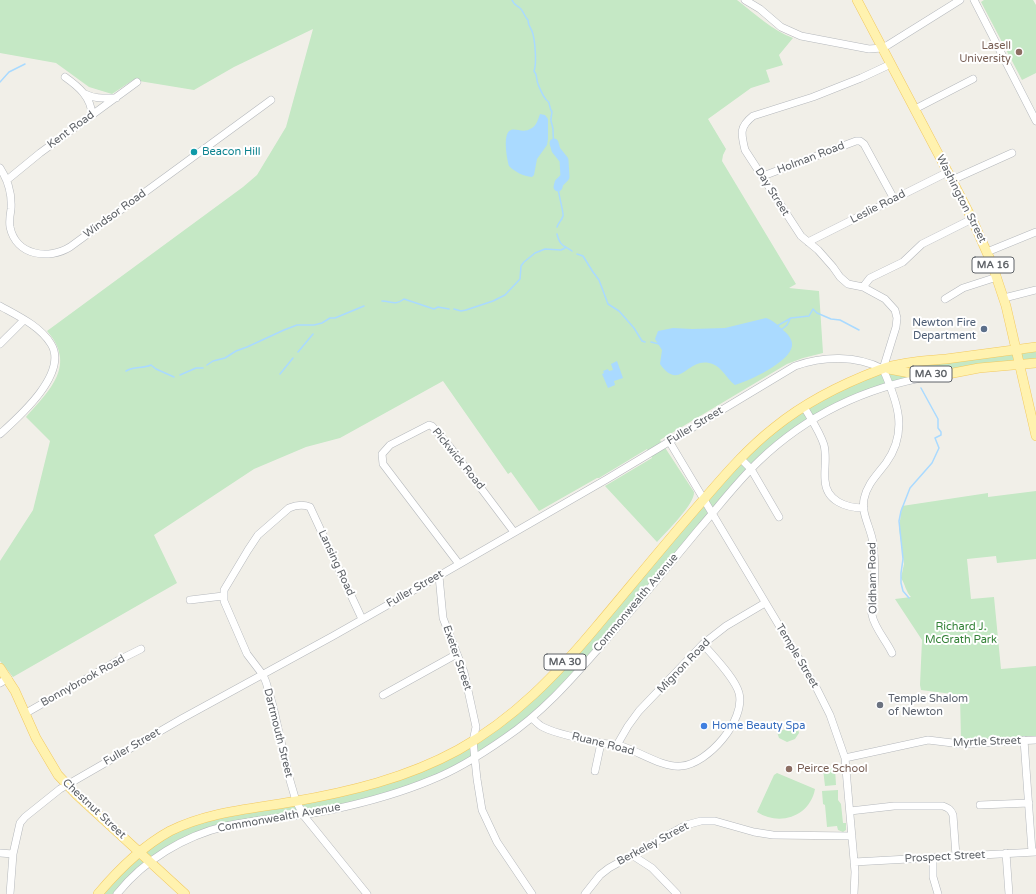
<!DOCTYPE html>
<style>
body{margin:0}
canvas{display:block;background:#f1efe8}
</style>
<canvas width="1036" height="894"></canvas>
<script>
const context = document.querySelector('canvas').getContext('2d');
context.lineJoin = 'round';
function fill(path, color) {
  context.fillStyle = color;
  context.fill(path, 'evenodd');
}
function stroke(path, color, width, dash) {
  context.strokeStyle = color;
  context.lineWidth = width;
  context.lineCap = dash ? 'butt' : 'round';
  context.setLineDash(dash || []);
  context.stroke(path);
}
function label(font, color, halo, rows, align = 'center') {
  context.font = font + ' "Varela Round",sans-serif';
  context.lineWidth = 4;
  context.setLineDash([]);
  context.textBaseline = 'middle';
  context.strokeStyle = halo;
  context.fillStyle = color;
  for (const [text, x, y, turn = 0] of rows) {
    context.save();
    context.translate(x, y);
    context.rotate((+turn || 0) * Math.PI / 180);
    context.textAlign = isNaN(turn) ? turn : align;
    if (halo) context.strokeText(text, 0, 0);
    context.fillText(text, 0, 0);
    context.restore();
  }
}
fill(new Path2D(`
 M0,0H737C755,14 772,30 793,38L779,55L783,65L766,70L770,82L751,88L708,119L726,149L723,155L722,161L796,284L789,288L819,291L823,353L803,358L787,364L660,440L694,492C695,504 666,532 657,542L605,486L652,458L647,449L599,478H597L539,511L511,472L508,474L443,381L340,438L306,447L254,469L154,535L177,583L13,677L0,661V561L33,510L50,441L26,417C50,390 77,365 47,331L243,187L257,175L286,127L313,29L234,67L194,90L133,80L112,94L89,87L56,63L0,53Z
 M984,0H1033L1036,5V73L1022,80L981,2Z
 M1036,347V363L910,380L844,402L772,449L532,718L450,771L371,800L227,826L170,849L117,894H98L139,851L198,820L296,801L432,763L528,700L729,470L790,415L883,369Z
 M1036,491V559L997,563L996,556L967,559L971,599L994,597L1001,669L1036,666V736L961,740L960,695L921,690L920,685L922,640L895,599L911,597C906,592 905,584 901,578L904,564L899,528L902,506L988,493V497Z
 M797,725L799,733L795,739L787,742L779,738L777,732Z
 M835,768L836,785L825,786L823,769Z
 M777,773L815,789C810,816 780,827 757,812L774,775Z
 M838,790V800L841,804L843,823H846V830L843,832L838,830L837,826L827,827L825,805L823,804L822,791Z`), '#c5e8c5');
fill(new Path2D(`
 M540,114L545,115L548,119V139L547,145L537,159L534,175L532,177C523,176 515,172 509,166C507,159 502,133 511,130C517,128 523,134 532,128C537,125 538,119 540,114Z
 M766,318C773,320 779,326 784,331C788,334 793,340 792,346C790,362 749,381 735,385C726,378 721,365 709,363C687,358 680,392 660,364L662,350L655,339L658,331L673,328L692,329L725,328Z
 M617,361L623,378L614,381L615,385L608,388L602,374L604,373L603,371L608,369L609,371L613,370L611,364Z`), '#aadaff');
stroke(new Path2D(`
 M512,0C514,5 516,5 520,8C523,10 524,16 528,20C528,25 530,27 532,31C535,39 537,63 534,71C537,75 536,76 537,80C537,83 543,96 545,98C546,101 548,100 549,103C550,107 550,109 552,112C550,123 551,119 553,129C553,133 553,138 554,143
 M0,82L9,72L25,64
 M557,227C558,223 562,220 563,216C564,213 558,193 558,187
 M557,234C560,246 563,245 572,251
 M577,254L583,256L593,272L599,280L608,304L619,311L634,328L642,341L645,342
 M382,301C391,301 395,306 404,299L434,309L438,307L449,309
 M454,309L461,311L466,310L493,301L505,295L520,279L521,266L524,262L535,253L545,249L561,250L565,248
 M777,326L791,318L809,316L813,309L817,313L831,319L840,320L859,330
 M781,330L787,325L790,319
 M651,342L659,344
 M298,352L313,334
 M207,365L213,361L225,358L236,351L247,347L284,330L297,325H314L322,323L330,318H335L364,306
 M126,371C134,366 142,369 151,365L156,369L174,377
 M280,374L293,358
 M180,375L196,368H203
 M909,598L903,591L901,583V573L903,559L899,521L901,511L910,488L932,463L939,448L935,438L941,435V432L938,428V419L921,388`), '#aadaff', 1.5);
stroke(new Path2D(`
 M554,143L556,150L564,160L565,177L559,183L558,187`), '#aadaff', 9);
const minor = new Path2D(`
 M745,0L760,9L781,27L801,36L869,49L882,48L888,45L960,0
 M974,0L1036,121
 M65,77C79,87 91,97 92,115
 M85,94C95,99 105,98 116,98
 M915,109L973,79
 M0,168C8,180 12,194 11,209C10,215 9,221 10,227C16,256 49,260 70,247L271,100
 M763,176L856,141H860L864,144L894,199
 M7,180L40,153L137,82
 M952,180L1012,153
 M808,242L948,172
 M987,252L1036,232
 M863,287L870,278L903,262L922,244L972,219
 M1004,298L1036,290
 M945,299L963,288L997,277
 M0,306C18,316 40,326 51,344C69,373 19,417 0,434
 M0,344L24,320
 M883,369L896,327L897,318L895,310L885,299L863,287L848,284L840,277L833,267L818,250L801,236L745,150C741,134 739,127 753,116L813,97L861,78L891,64
 M883,369C897,401 909,431 886,463C877,475 867,484 864,499C861,514 871,528 873,543C875,558 875,574 874,588C873,597 870,607 872,615C875,629 886,640 892,653
 M804,407C811,419 820,432 824,445C827,457 824,468 825,480C826,501 846,508 864,508
 M669,441L817,689L830,715L845,758L855,872L854,894
 M740,458L751,469L779,517
 M459,564L383,464L382,454L390,445L429,425L432,426L450,447L514,532
 M439,576L443,618L464,672L476,727L473,741L477,779L482,810L497,842L532,894
 M190,600L223,596
 M362,619L310,507C303,504 296,505 289,508L258,535L248,550L224,590V601L247,654L263,675L266,682L273,706L289,777L296,801L304,816L367,894
 M0,683L8,678
 M383,695L457,654
 M26,713L119,660L141,649
 M532,718C535,721 538,724 541,726C552,733 586,740 600,743C606,744 612,744 618,745C637,750 662,768 681,766C708,764 746,720 739,693C735,678 713,656 703,644
 M1024,740L1032,852
 M617,745L628,726L639,711L703,644L726,626L765,603
 M845,758L928,740L961,744L1036,740
 M595,771L601,743
 M980,805L1029,803
 M850,811L894,806H943C949,808 951,810 953,815L956,856
 M0,853L13,854
 M1006,853L1009,894
 M632,855L652,868L677,894
 M933,858V877L938,894
 M854,862L1036,852
 M10,894L13,854L20,823L25,817L60,789L183,718L333,636L430,581L607,479L795,366C823,356 856,355 883,369
 M117,894C144,860 184,836 226,826C262,818 299,817 335,809C367,802 400,793 431,780C457,770 482,754 505,738C542,713 570,681 599,648C633,609 666,569 699,529C719,506 737,482 759,461C808,414 866,387 932,376
 M585,894L600,875L609,868L677,830L686,825L701,821H715L754,832L773,835L852,836`);
const major = new Path2D(`
 M857,0L952,180L972,219L992,264L1006,306L1036,436
 M889,369L910,373L948,374L979,368L1036,363
 M0,668L15,691L36,738L58,775L77,795L185,894
 M98,894C119,869 141,847 170,831C208,812 250,809 291,802C349,792 407,778 458,750C514,719 557,674 597,626C629,588 660,550 692,513C718,483 743,452 775,427C806,402 842,384 879,370C900,362 924,361 946,359C976,355 1006,351 1036,347`);
stroke(minor, '#b5b8bc', 8);
stroke(major, '#f2c960', 10);
stroke(minor, '#fff', 7);
stroke(major, '#fff2af', 9);
for (const [x, y, r, color] of [
 [1019,52,4,"#8d6e63"],
 [194,152,4,"#0f9aa8"],
 [984,329,4,"#5c6f8a"],
 [880,705,4,"#6b7280"],
 [704,726,4,"#3f7fe0"],
 [789,769,4,"#8d6e63"]
]) {
  const dot = new Path2D();
  dot.arc(x, y, r, 0, 2 * Math.PI);
  context.fillStyle = color;
  context.fill(dot);
  stroke(dot, '#fff', 1.5);
}
for (const [x, y, w] of [
 [993,265,42],
 [931,374,42],
 [565,662,42]
]) {
  const box = new Path2D();
  box.roundRect(x - w / 2, y - 8, w, 16, 3);
  context.fillStyle = '#fff';
  context.fill(box);
  stroke(box, '#5f6368', 1);
}
label('bold 10px', '#5f6368', null, [
 ["MA 16",993,265],
 ["MA 30",931,374],
 ["MA 30",565,662]
]);
label('11px', '#785e54', '#fff', [
 ["Lasell",1011,46],
 ["University",1011,59],
 ["Peirce School",797,769,"left"]
], 'right');
label('11px', '#5f6368', '#fff', [
 ["Kent Road",71,130,-36],
 ["Holman Road",811,158,-21],
 ["Day Street",772,192,58],
 ["Washington Street",961,199,63],
 ["Leslie Road",878,207,-27],
 ["Windsor Road",115,214,-36],
 ["Fuller Street",695,426,-31],
 ["Pickwick Road",458,459,51],
 ["Lansing Road",336,563,65],
 ["Oldham Road",873,578,-91],
 ["Fuller Street",415,589,-30],
 ["Commonwealth Avenue",636,603,-50],
 ["Temple Street",797,656,59],
 ["Exeter Street",457,658,71],
 ["Mignon Road",684,666,-46],
 ["Bonnybrook Road",83,681,-29],
 ["Dartmouth Street",278,733,76],
 ["Myrtle Street",987,742,-2],
 ["Ruane Road",603,744,14],
 ["Fuller Street",132,747,-30],
 ["Chestnut Street",94,809,43],
 ["Commonwealth Avenue",279,818,-10],
 ["Berkeley Street",653,844,-28],
 ["Prospect Street",945,857,-3]
]);
label('11px', '#0d838f', '#fff', [
 ["Beacon Hill",202,152]
], 'left');
label('11px', '#4e5e75', '#fff', [
 ["Newton Fire",976,323],
 ["Department",976,336]
], 'right');
label('11px', '#348238', '#fff', [
 ["Richard J.",961,627],
 ["McGrath Park",961,640]
]);
label('11px', '#5b616d', '#fff', [
 ["Temple Shalom",888,699],
 ["of Newton",888,712]
], 'left');
label('11px', '#366cbe', '#fff', [
 ["Home Beauty Spa",712,726]
], 'left');
</script>
